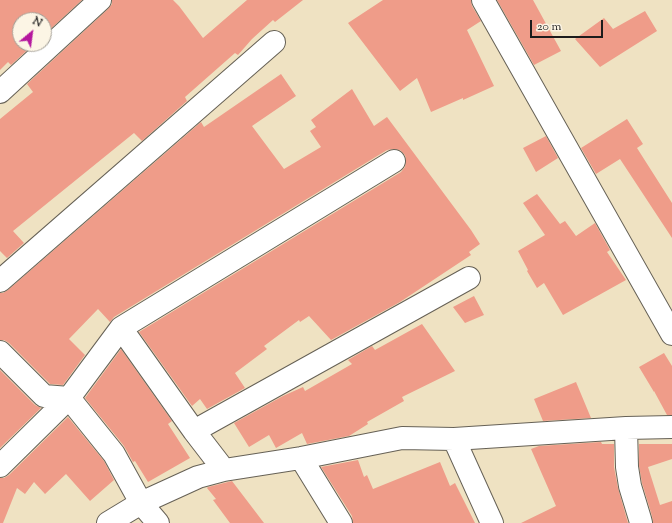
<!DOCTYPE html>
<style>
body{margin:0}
#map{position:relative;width:672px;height:523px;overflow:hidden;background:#efe2c2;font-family:"Sorts Mill Goudy",serif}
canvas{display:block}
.north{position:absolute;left:12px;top:12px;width:40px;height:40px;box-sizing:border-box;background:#fcf5e5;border:1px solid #a29e95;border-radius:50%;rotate:29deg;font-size:11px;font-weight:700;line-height:16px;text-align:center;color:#1c1c1c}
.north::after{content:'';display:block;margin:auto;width:14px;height:18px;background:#b5179e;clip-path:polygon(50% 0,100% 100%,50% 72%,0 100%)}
.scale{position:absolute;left:530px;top:20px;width:73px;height:18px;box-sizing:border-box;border:2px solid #1c1c1c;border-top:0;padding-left:5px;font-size:12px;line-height:14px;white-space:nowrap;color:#1c1c1c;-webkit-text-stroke:3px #fcf5e5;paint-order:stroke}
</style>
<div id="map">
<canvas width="672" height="523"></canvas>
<div class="north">N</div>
<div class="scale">20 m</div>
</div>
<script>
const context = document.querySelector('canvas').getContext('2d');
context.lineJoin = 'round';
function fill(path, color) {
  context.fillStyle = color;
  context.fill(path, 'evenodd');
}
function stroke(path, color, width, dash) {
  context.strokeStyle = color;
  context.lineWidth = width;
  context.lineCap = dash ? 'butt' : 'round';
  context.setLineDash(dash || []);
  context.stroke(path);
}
fill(new Path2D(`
 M0,0H82L44,35V20H20V44H34L11,65L8,62L0,70Z
 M112,0H173L179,6L203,38L247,0H303L275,22L273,20L252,39L238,55L235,53L185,97L187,101L142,141L134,133L13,231L24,243L7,258L0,251V119L33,92L27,84L108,9L112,4Z
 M383,0H471L472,6L481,21L467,30L494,86L463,100V98L431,112L417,78L400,91L348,23Z
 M497,0H533L561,51L534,65Z
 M645,11L657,31L600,67L575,39L604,18L613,29Z
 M281,74L296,96L252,126L284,169L321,147L310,131L316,127L311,120L352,89L374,126L387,117L471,230L480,244L469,252L471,255L400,302L331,340L309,316L300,322L299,320L264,346L267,349L235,373L245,388L207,409L200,399L192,406L139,332L401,172L405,167L406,160L405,155L400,150L393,149L387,150L114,317L110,322L98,309L69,339L85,355L63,385L50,384L9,343L4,340H0V293H3L8,290L201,122L204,127Z
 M627,119L643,144L637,148L672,203V238L620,159L596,174L581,148Z
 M546,136L558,158L536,172L523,148Z
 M537,194L560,224L565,221L576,236L595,223L610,250L607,252L626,280L563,315L544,283L537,288L527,271L528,270L518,251L545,235L523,203Z
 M474,296L484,315L465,323L453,307Z
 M422,324L455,371L402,397L404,401L367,422L368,424L349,436L307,444L302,433L276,448L269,435L249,447L234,423L283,396L303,387L305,391L352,364L348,360L372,346L375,350Z
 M121,349L172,421L168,424L190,458L148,482L135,461L133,462L124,446L85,398Z
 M664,353L672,366V415H667L654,391V392L639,367Z
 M0,370L35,405L41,408L0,448Z
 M576,382L591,418L543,421L534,399Z
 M68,417L104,461L114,480L90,501L66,474L45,494L34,482L25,494L17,488L3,523H0V478H4L9,475Z
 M601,442L602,444H614V467L618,488L628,523H521L556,506L531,449L539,446Z
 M639,444H672V459L648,467L660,505L672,501V523H653L652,516L642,483L639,466Z
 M358,460L364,477L367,475L373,489L440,462L450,486L455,483L475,523H353L352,516L321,467Z
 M232,481L264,523H230L213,500L216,499L207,488L208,487Z`), '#ef9c89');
const minor = new Path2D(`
 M483,0L672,334
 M0,92L100,0
 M0,281L274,42
 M121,328L194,431L224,470
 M0,352L44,396L69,398L114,454L141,503L158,523
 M626,428L627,467L630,486L640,519L641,523
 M194,431L469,278
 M454,439L492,523
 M301,458L341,523
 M0,466L69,398L121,328L394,161
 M108,523L141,503L198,477L224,470L301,458L402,438L454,439L626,428L672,427`);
stroke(minor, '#666156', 24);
stroke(minor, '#fff', 22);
</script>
